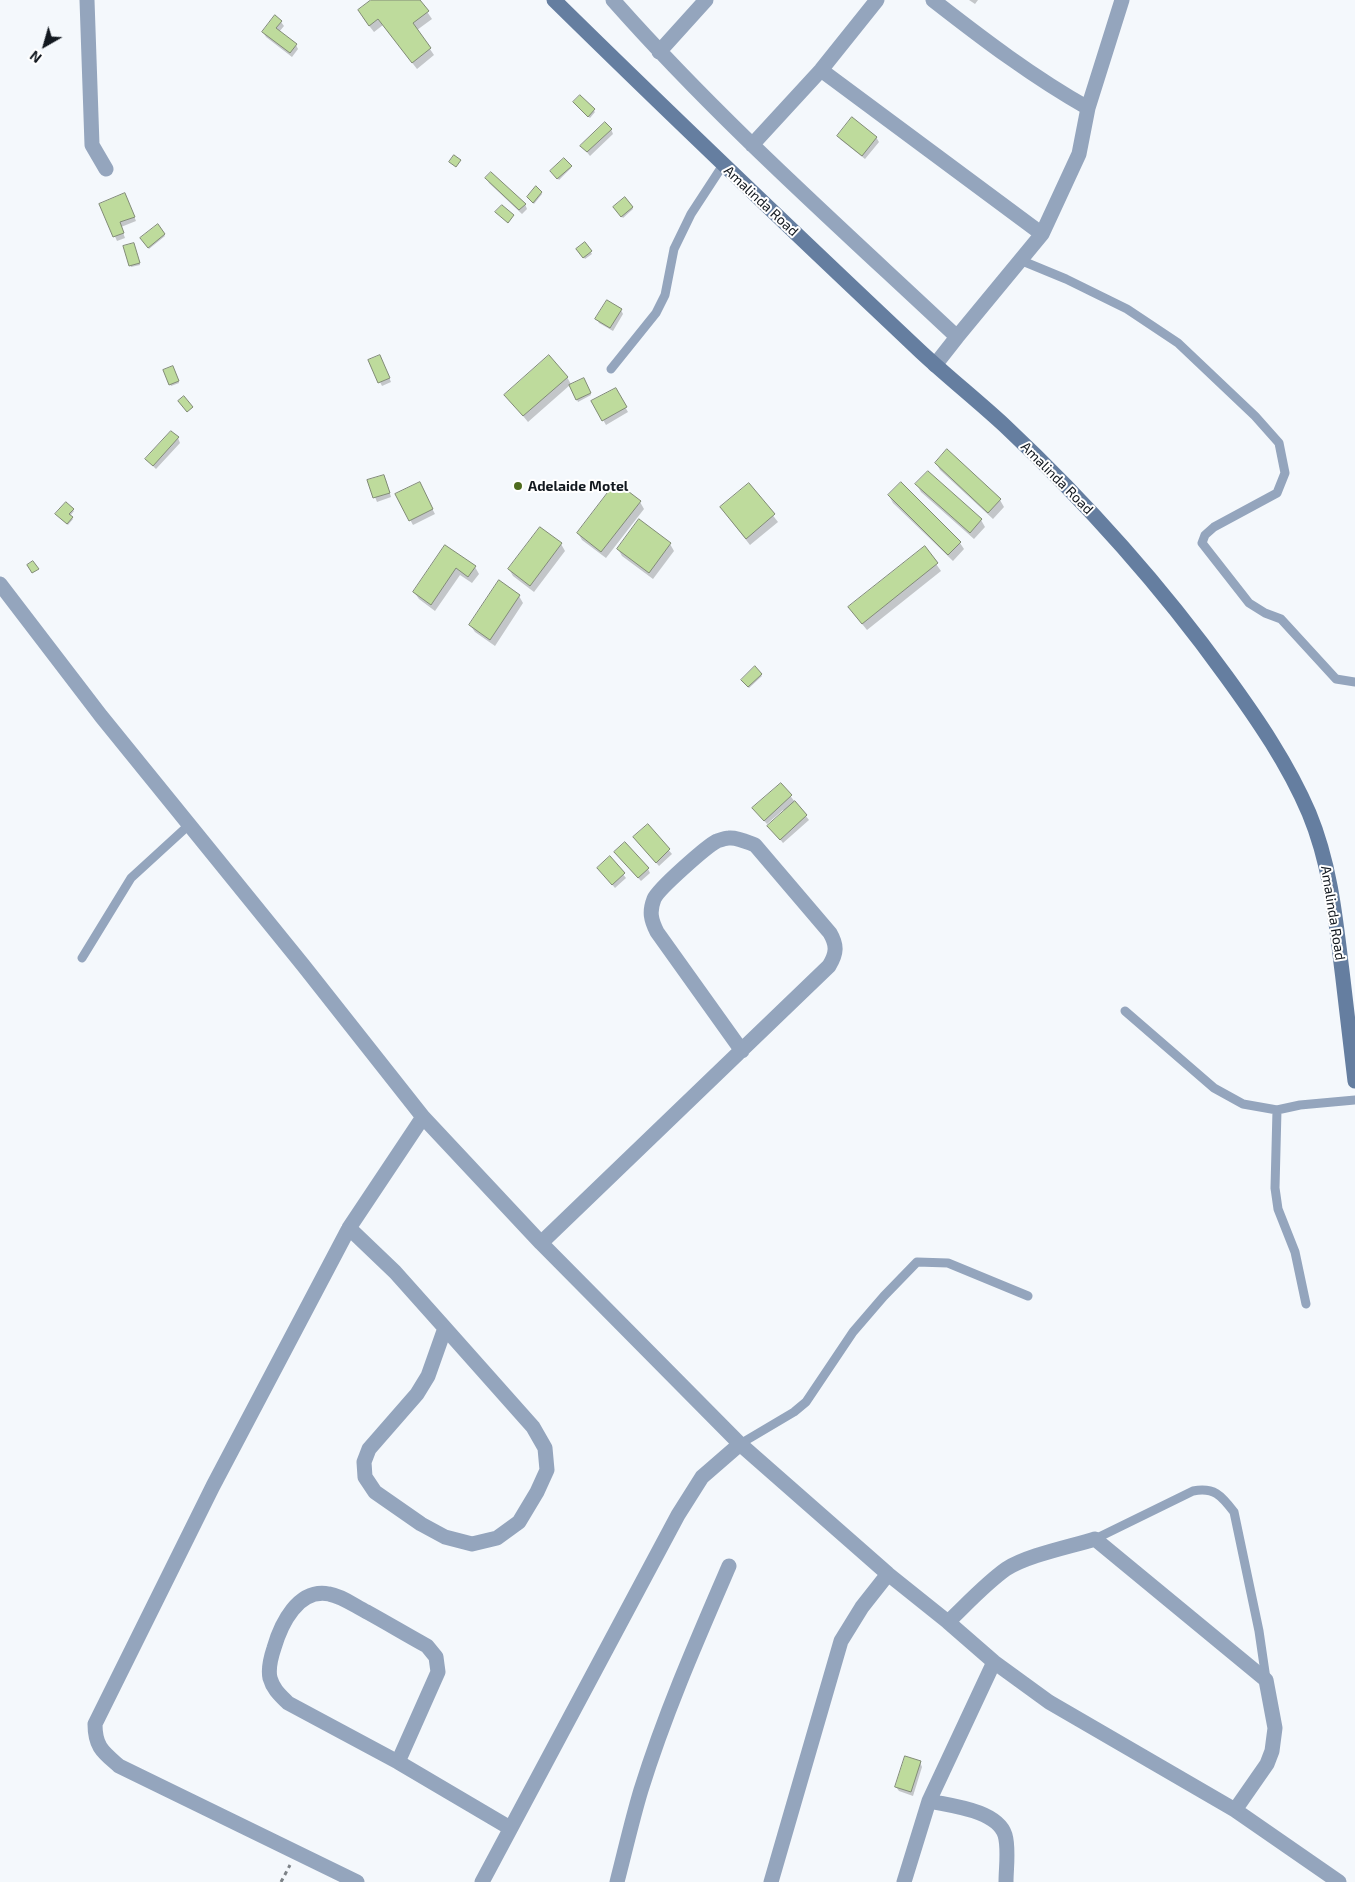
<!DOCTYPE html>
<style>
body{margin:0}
#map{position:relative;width:1355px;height:1882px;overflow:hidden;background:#f4f8fc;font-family:"Exo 2",sans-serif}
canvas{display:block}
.north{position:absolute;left:20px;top:20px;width:50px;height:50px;-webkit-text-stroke:4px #fff;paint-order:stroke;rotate:218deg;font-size:14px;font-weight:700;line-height:20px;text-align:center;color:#12181f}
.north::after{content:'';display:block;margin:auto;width:18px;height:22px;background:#12181f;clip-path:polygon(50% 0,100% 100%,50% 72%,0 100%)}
</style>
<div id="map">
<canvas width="1355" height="1882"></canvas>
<div class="north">N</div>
</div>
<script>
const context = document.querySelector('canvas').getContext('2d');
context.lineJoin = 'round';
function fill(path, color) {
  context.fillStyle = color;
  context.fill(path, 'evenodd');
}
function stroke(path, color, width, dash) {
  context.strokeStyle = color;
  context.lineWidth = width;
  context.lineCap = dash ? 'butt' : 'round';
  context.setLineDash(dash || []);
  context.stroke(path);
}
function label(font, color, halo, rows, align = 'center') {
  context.font = font + ' "Exo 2",sans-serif';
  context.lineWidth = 4;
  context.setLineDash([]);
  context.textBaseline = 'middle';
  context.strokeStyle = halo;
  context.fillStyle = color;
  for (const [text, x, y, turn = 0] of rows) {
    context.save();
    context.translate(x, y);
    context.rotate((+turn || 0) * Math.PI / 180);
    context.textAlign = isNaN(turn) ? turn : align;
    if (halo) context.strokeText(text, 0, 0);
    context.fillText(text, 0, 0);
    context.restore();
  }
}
fill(new Path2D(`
 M373,0H419L432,19L417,30L434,55L417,69L383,25L374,32L363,18Z
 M969,0H978L975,4Z
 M281,22L284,26L279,32L296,45L298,49L292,57L266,37L263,32Z
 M580,97L595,112L590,118L575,104Z
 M611,129L613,134L590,156L582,146Z
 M838,136L876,137L879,142L865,159L841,140Z
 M570,167L571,168L559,180L553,173Z
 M487,179L525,204L527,209L522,214L489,183Z
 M541,193L542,194L534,204L529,199Z
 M127,199L136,221L121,227L125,238L117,241L101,205Z
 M632,207L633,209L623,218L615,209Z
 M158,226L165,236L149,249L142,239Z
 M585,243L592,254L585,259L578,249Z
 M125,246H134L140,265L131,267Z
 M621,310L623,314L613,331L599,323L597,319Z
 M382,361L391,382L382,386L380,382Z
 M174,369L179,383L171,386L170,384Z
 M567,377L572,386L583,380L591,395L578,402L570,385L528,422L506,395Z
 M615,390L628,412L606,425L593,402Z
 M178,438L180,443L156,469L150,463L147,459Z
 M948,451L1000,500L1004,507L993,519L940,470L936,463Z
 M386,480L391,497L377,502L375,497Z
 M419,484L435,514L413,525L397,495Z
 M749,485L778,522L750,545L721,508Z
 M917,485L981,520L985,527L974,539L921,492Z
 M889,496L960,543L964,549L953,561L893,503Z
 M640,502L644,509L606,558L582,540L578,533Z
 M73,510L74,511L70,516L73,519L68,525L58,516Z
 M561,544L565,551L534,592L513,576L509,569Z
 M670,544L674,551L653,579L622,556L618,549Z
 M445,547L475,567L479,574L472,583L460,575L435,611L419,599L414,592Z
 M925,548L941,571L867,630L854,614Z
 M519,596L523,603L495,646L475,632L470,625Z
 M761,675L762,676L749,688L743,682Z
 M781,784L809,820L783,843L769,826L785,811L783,810L767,824L756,812Z
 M648,826L672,854L659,866L634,838Z
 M618,856L648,869L650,873L641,881Z
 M610,858L626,878L615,888L598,868Z
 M920,1762L922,1767L913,1796L899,1791L896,1787Z`), '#0003');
const building = new Path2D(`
 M371,0H420L429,11L413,23L431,48L412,63L378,19L369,26L358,10Z
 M275,15L282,21L276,28L297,44L290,53L262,32Z
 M580,95L595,109L588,117L573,102Z
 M852,117L877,137L862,156L837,136Z
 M605,122L612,129L587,152L580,146Z
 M454,155L461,160L456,167L449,162Z
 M564,158L572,166L557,179L550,171Z
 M491,172L526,204L519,210L485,178Z
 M536,186L542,192L533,203L527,197Z
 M125,193L135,217L120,222L124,233L113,237L99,204Z
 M625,197L633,207L621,217L613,207Z
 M502,205L514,215L508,223L495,212Z
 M158,224L165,234L148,248L140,238Z
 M585,242L592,251L583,258L576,249Z
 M134,243L140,263L129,266L123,246Z
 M607,300L622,309L610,328L595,319Z
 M380,355L390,378L378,383L368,360Z
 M549,355L568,377L523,416L504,395Z
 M173,366L179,381L169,385L163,370Z
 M584,378L591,393L576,400L569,385Z
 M616,388L627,407L602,421L591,401Z
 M184,396L193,407L187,412L178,401Z
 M171,431L179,437L153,466L145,459Z
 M947,449L1001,499L988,513L935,463Z
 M928,471L982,519L970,533L915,484Z
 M384,475L390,493L373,498L367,480Z
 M420,482L433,509L409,521L395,494Z
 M616,482L641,501L601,552L577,533Z
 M901,482L961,542L948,555L888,495Z
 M749,483L775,514L746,539L720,507Z
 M66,502L74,509L69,514L73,517L67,524L55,514Z
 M639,519L671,543L649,573L617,549Z
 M540,527L562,543L530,586L508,569Z
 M445,545L476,566L468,577L456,568L431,605L413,592Z
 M925,546L938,563L862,624L848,607Z
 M33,561L39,569L32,573L27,565Z
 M499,580L520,595L490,640L469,625Z
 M755,666L762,674L748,687L741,680Z
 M781,783L792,795L764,821L752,808Z
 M795,801L807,815L780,840L767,826Z
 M648,824L670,849L656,863L633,837Z
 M625,842L649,868L638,878L614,852Z
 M610,856L625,873L612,885L597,868Z
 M905,1756L921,1761L911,1792L895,1787Z`);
fill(building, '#bedb9c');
stroke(building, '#818b76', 1);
stroke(new Path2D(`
 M281,1882L290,1865`), '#7c8287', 3, [4, 4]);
stroke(new Path2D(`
 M1020,260L1066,279L1127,309L1178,343L1255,416L1279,443L1285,473L1277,493L1214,527L1205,535L1202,543L1249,603L1265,613L1281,619L1336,679L1355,682
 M611,369L656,313L665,295L674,249L691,214L723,165
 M82,958L131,878L190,824
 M1125,1011L1214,1088L1243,1104L1277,1110L1300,1105L1355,1100
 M1277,1110L1275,1188L1278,1209L1295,1252L1306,1304
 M740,1444L794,1412L806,1402L853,1332L884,1296L917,1262L948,1263L1028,1296
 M1095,1539L1193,1491C1214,1487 1221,1495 1234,1512L1259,1631L1266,1679`), '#94a5bd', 9);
stroke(new Path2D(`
 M87,0L92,145L106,169
 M613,0C719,120 840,227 957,337
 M933,0C983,39 1033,77 1088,108
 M659,52L706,0
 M821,70L1042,234
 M752,145L821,70L877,0
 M935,365L957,337L1042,234L1079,154L1088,108L1122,0
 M0,584L101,716L303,965L423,1117L541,1243L740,1444L888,1574L948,1622L994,1662L1049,1702L1235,1810L1339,1882
 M349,1228L395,1272L445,1328L533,1427L545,1448L547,1470L537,1492L519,1522L497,1538L472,1544L445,1537L421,1524L375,1492L365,1477L364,1462L369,1449L417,1394L428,1376L445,1328
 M541,1243L829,966C837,953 837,945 830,933L755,845C747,842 737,837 729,838C725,838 720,840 717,841C707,846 658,889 654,899C649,912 651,920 657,932L742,1051
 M948,1622C967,1604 985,1584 1006,1569C1028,1555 1069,1547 1095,1539L1266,1680L1275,1728L1272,1751L1267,1764L1235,1810
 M398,1762L438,1672L436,1657L427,1646C407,1635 387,1623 367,1612C355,1606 342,1596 329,1594C298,1588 281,1624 274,1648C271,1657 268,1669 270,1678C273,1689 280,1695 288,1703L398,1762L510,1828
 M929,1801C951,1806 997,1810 1005,1835C1009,1848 1006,1868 1006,1882
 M357,1882L119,1766C103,1752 95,1747 95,1724L213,1486L349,1228L423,1117
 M482,1882L678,1515L702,1477L740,1444
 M617,1882C625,1851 632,1820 641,1790C665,1713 697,1640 729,1566
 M771,1882L841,1641L862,1607L888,1574
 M904,1882L929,1801L994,1662`), '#94a5bd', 15);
stroke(new Path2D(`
 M554,0C675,119 798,236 921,352C949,378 978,401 1005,426C1086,502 1161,586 1226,676C1258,720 1288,764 1309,813C1329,861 1335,912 1341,963C1346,1002 1350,1041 1355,1081`), '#657ea0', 15);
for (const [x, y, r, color] of [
 [518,486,5,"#4e6b1e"]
]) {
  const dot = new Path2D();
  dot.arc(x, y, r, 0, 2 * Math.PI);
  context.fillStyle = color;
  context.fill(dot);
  stroke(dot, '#fff', 2);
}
label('14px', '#12181f', '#fff', [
 ["Amalinda Road",761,201,43],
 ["Amalinda Road",1057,478,45],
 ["Amalinda Road",1333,913,81]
]);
label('bold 14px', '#12181f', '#fff', [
 ["Adelaide Motel",528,486]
], 'left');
</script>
